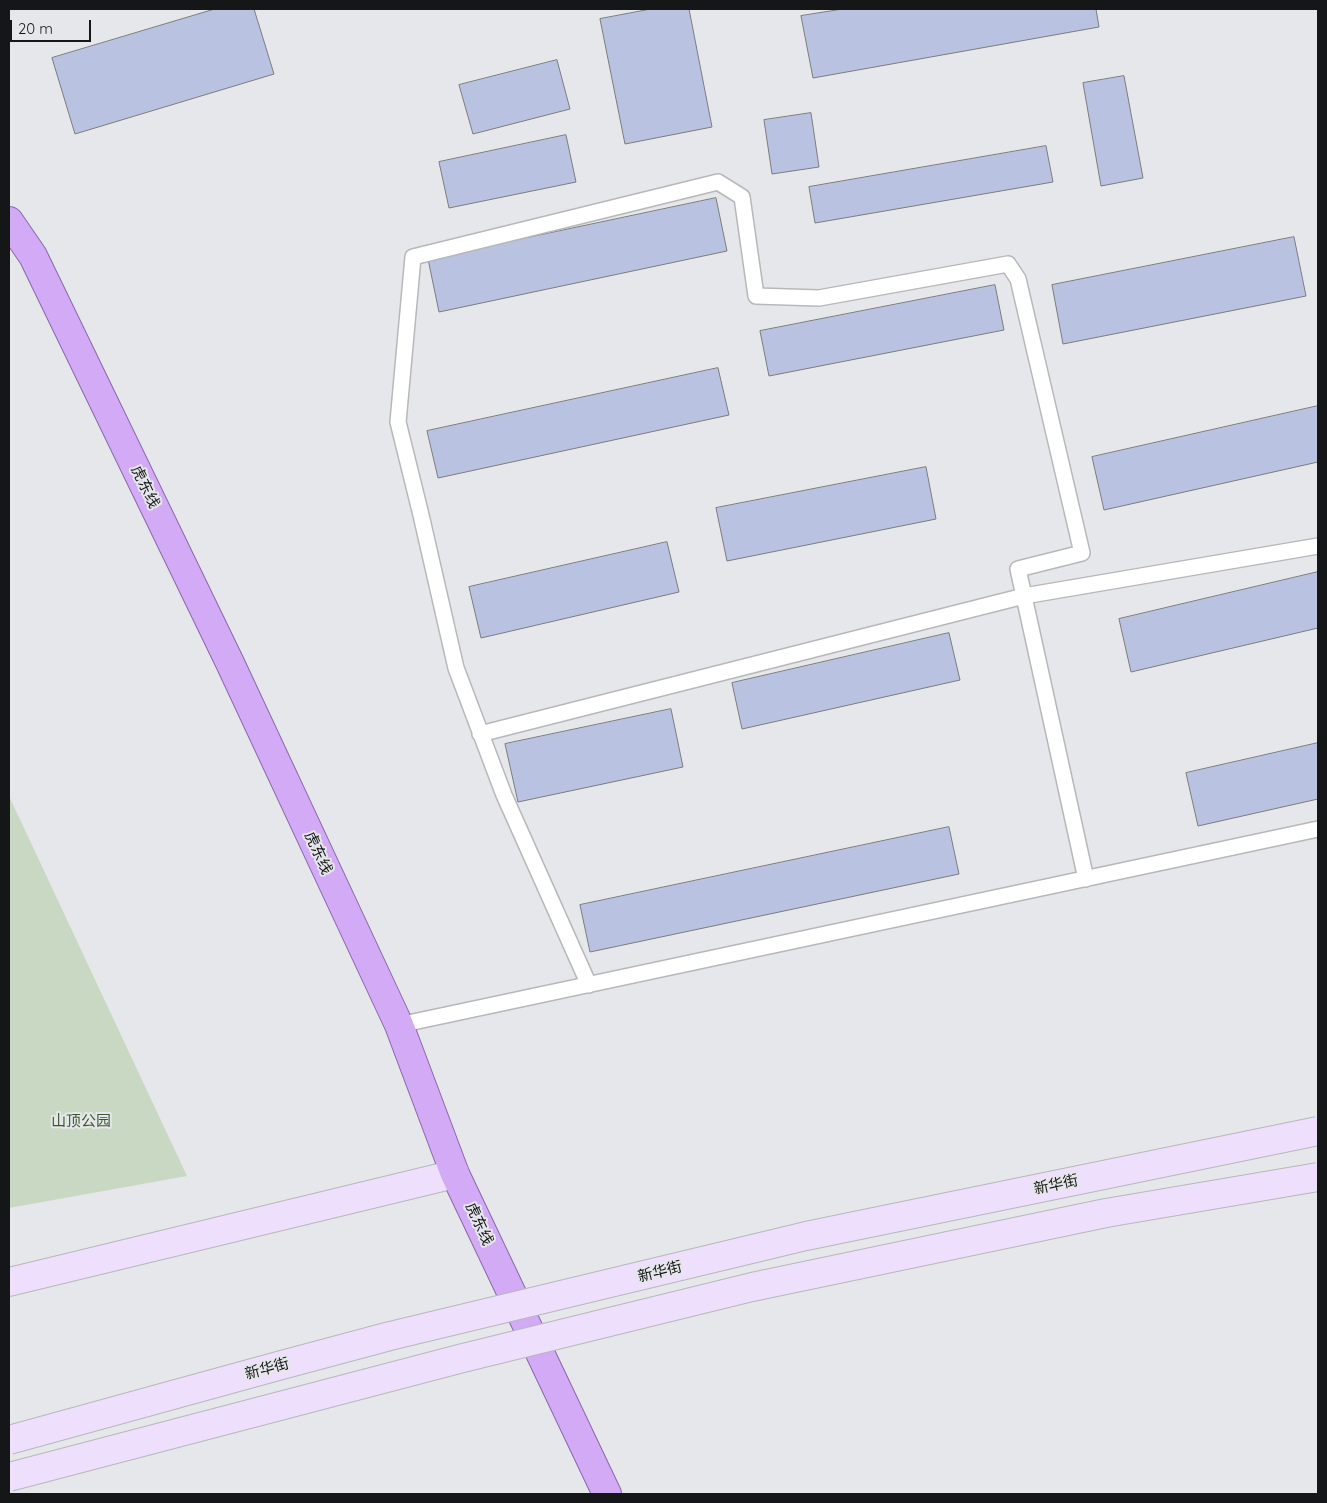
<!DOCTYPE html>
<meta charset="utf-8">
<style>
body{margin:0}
#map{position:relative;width:1327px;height:1503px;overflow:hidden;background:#e6e7ea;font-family:Quicksand,sans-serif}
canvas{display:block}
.frame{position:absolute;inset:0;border:10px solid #151617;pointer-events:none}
.scale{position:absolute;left:10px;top:20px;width:81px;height:22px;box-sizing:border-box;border:2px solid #151617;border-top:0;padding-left:6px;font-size:15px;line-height:18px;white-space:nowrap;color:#151617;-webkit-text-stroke:4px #e6e7ea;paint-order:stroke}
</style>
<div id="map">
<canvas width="1327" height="1503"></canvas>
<div class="frame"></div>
<div class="scale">20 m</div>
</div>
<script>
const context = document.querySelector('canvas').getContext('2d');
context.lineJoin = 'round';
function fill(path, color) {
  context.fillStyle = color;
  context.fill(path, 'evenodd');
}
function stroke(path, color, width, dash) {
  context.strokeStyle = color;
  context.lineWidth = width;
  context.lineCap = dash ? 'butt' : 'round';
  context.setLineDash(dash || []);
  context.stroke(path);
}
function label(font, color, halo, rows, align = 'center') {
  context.font = font + ' Quicksand,"Noto Sans SC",sans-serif';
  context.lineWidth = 4;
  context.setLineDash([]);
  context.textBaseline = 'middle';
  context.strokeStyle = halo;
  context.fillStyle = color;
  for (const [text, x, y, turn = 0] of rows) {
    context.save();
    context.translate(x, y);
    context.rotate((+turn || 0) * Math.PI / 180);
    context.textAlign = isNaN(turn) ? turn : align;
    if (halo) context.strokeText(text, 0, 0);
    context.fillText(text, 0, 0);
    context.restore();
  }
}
fill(new Path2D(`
 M9,796L187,1176L9,1208Z`), '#c9d8c2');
const building = new Path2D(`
 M215,9H254L274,74L75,134L52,58Z
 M651,9H689L712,127L625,144L600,19Z
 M843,9H1096L1099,27L813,78L801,16Z
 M557,60L570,109L473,134L459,85Z
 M1124,76L1143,178L1101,186L1083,83Z
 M811,113L819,167L772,174L764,120Z
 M566,135L576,182L449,208L439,162Z
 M1046,146L1053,182L815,223L809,187Z
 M716,198L727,251L439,312L428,259Z
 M1294,237L1306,296L1063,344L1052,285Z
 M995,285L1004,330L769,376L760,331Z
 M718,368L729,415L438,478L427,431Z
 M1318,406V462L1104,510L1092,457Z
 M926,467L936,519L727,561L716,508Z
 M667,542L679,592L481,638L469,587Z
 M1318,572V628L1131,672L1119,619Z
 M949,633L960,680L742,729L732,683Z
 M671,709L683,767L518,802L505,744Z
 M1318,743V799L1198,826L1186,773Z
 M949,827L959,874L590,952L580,905Z`);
fill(building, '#b9c3e1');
stroke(building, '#7b7c7e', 1);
const service = new Path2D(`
 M480,734L1024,596L1318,546
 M589,985L504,795L456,668L421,515L398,422L413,257L718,182L742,197L756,296L819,298L1008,264L1018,279L1082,553L1018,569L1086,879
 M399,1025L1318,829`);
const secondary = new Path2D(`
 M9,1282L455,1174`);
const trunk = new Path2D(`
 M9,221L33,256L230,663L399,1025L455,1174L607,1494`);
stroke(service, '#b7b8bb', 18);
stroke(secondary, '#b7b8bb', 30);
stroke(trunk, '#8969a7', 30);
stroke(service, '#fff', 15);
stroke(secondary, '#eedffc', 28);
stroke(trunk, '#d2aaf6', 28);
const secondaryBridge = new Path2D(`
 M9,1440L278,1366L390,1336L806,1236L1318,1131
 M9,1477L463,1358L752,1287L1106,1213L1318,1177`);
stroke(secondaryBridge, '#b7b8bb', 30, []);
stroke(secondaryBridge, '#eedffc', 28);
label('15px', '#151617', '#e6e7ea', [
 ["虎东线",145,487,64],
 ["虎东线",318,853,65],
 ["新华街",1056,1185,-12],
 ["虎东线",479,1224,65],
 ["新华街",660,1272,-14],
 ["新华街",267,1369,-15]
]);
label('15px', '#3c582d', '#e6e7ea', [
 ["山顶公园",81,1121]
]);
</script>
